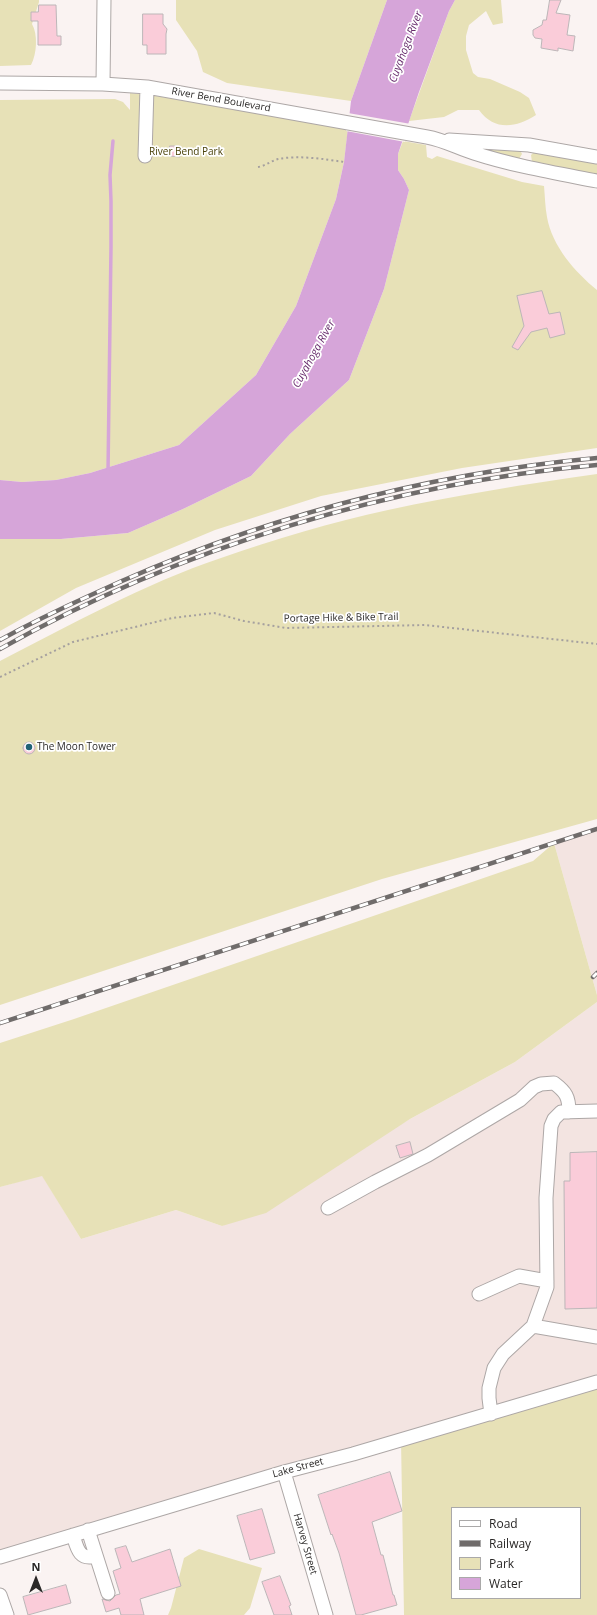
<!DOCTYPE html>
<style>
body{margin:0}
#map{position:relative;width:597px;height:1615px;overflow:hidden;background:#faf3f2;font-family:"Open Sans",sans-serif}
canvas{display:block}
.legend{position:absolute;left:451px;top:1507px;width:130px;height:92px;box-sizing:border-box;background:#fff;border:1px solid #aaa9a9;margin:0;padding:5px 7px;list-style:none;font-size:12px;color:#2a2827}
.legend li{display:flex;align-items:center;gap:8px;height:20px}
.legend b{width:20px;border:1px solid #aaa9a9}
.north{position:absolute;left:16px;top:1559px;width:40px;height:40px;-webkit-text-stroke:3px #fff;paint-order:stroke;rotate:0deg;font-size:11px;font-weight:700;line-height:16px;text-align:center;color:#2a2827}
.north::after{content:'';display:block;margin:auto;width:14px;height:18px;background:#2a2827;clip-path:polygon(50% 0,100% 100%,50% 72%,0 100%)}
</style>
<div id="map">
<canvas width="597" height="1615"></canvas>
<ul class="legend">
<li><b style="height:5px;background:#fff"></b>Road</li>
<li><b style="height:5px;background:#706c6b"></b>Railway</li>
<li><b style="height:11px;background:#e7e1b7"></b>Park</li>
<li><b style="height:11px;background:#d6a5d9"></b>Water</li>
</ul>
<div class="north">N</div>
</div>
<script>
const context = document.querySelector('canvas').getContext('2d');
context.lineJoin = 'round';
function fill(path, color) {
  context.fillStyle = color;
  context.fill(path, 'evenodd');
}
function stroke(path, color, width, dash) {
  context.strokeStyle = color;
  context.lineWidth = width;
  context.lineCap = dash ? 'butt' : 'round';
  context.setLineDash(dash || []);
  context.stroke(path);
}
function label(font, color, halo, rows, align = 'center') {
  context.font = font + ' "Open Sans",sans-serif';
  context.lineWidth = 3.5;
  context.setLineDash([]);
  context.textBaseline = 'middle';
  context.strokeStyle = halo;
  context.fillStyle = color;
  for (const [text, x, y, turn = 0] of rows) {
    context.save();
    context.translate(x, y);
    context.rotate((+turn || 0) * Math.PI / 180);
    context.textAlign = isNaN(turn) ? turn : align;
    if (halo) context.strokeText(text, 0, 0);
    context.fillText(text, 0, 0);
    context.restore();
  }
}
fill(new Path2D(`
 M597,829V995L554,843Z
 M597,1002V1382L0,1557V1187L42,1175L81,1239L176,1210L222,1226L410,1119L515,1062Z`), '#f3e4e1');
fill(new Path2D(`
 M0,0H39V2L32,24C38,34 37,54 31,65L0,66Z
 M176,0H387L351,101L227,83L203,72L197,51L176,20Z
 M455,0H501L503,23L493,25L486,11L469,25L466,36V50L473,73L478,77L490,79L520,92L529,98L536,115C516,128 494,131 479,110H458L444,117L409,121L449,11Z
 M130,93L156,96L348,129L344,162L336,199L296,306L256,375L179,445L90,473L56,480L22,482L0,480V100L115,99L123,102L130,110Z
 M403,141L426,145L427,157L432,159L437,156L522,182L544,186C545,196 545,207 547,217C552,246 575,272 597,290V448L462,468L321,496L215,530L76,588L0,631V539H61L128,533L183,509L251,476L290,434L349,380L384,289L409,190L404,179L398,170V154Z
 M474,144L520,150L522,154L519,159L486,152Z
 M536,150L597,160V177L532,162L531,155Z
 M597,474V819L382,879L0,1005V661C72,624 144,584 221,558C275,539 332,522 388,510C457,495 527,484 597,474Z
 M554,843L597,995V1002L515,1062L410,1119L266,1213L222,1226L176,1210L81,1239L42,1176L0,1187V1043L74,1019L533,861Z
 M597,1382V1615H404L401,1440ZM452,1508H580V1598H452Z
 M199,1549L262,1568L250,1608L244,1615H168L171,1608L184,1558Z`), '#e7e1b7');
fill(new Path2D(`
 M387,0H455L449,11L419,92L398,154V170L404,179L409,190L384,289L349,380L290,434L251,476L183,509L128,533L61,539H0V480L22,482L56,480L90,473L179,445L256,375L296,306L336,199L344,162L351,101Z`), '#d6a5d9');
fill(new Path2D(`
 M348,113L411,124L405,142L346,131Z`), '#faf3f2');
stroke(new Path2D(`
 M108,472L111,247V201L110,175L113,141`), '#d6a5d9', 3.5);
const building = new Path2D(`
 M550,0H561L556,13L570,15L567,35L575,36L573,51L558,48V51L541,48L542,39L535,38L533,35V30L542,25L543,20H546Z
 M39,5H56L57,36H61V45H38V21H31V12H38Z
 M143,14H163V24L167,29L166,34V54H147V45H143Z
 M170,146H180V157L169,156Z
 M542,291L549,314L560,312L565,334L550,338L547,328L531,332L518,350L512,347L524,326L517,296Z
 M23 748a6 6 0 1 1 12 0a6 6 0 1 1-12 0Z
 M410,1142L413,1154L400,1158L396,1146Z
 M597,1152V1308L565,1309L564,1181H570V1153Z
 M390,1472L402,1511L372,1522L381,1555H383L393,1595H394L397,1605L361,1615H356L339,1553L332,1534L331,1535L318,1495Z
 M262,1509L275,1553L250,1560L237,1516Z
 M126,1546L132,1562L170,1549L181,1586L140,1599L144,1615H121L119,1608L106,1612L102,1599L110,1601L116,1595L120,1594L113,1571L121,1568L115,1549Z
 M280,1576L291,1605L289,1606L292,1615H274L262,1582Z
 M66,1585L71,1603L28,1615L23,1597Z`);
fill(building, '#faccd9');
stroke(building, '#bcb6b8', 1);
const minor = new Path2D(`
 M0,83L103,84L147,87L427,137C444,140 458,148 474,153C514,166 556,173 597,181
 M103,84L104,0
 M449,140L529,145L597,157
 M145,156L147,87
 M328,1208L375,1182L428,1155L520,1100L534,1087L541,1084L554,1083C566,1092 569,1097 569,1112
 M479,1294L519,1276L547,1281
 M533,1326L597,1337
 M491,1414L489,1398V1388L494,1368L503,1354L533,1326L547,1287L546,1198L551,1126L554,1119L561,1112L597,1111
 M284,1472L326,1615
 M88,1530L108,1593
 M73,1535C77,1548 79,1561 96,1556
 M0,1557L284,1472L353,1454L597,1382
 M0,1595L7,1615`);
stroke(minor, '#ada7a6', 15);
stroke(new Path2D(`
 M258,167C265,166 271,161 278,159C298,155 324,159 344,162
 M0,677L73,642L172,618L214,613L244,621L286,628L425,625L597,644`), '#a5a09f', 2, [2, 3]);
stroke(minor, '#fff', 13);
const rail = new Path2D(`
 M0,640C29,624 60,609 91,595C250,521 422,474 597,458
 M0,649C179,548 393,483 597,465
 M593,977L597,973
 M0,1023L597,829`);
stroke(rail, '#706c6b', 4.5);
stroke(rail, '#fff', 3, [9]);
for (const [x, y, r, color] of [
 [29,747,4,"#216276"]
]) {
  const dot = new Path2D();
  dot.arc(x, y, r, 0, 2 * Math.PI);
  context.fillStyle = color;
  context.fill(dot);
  stroke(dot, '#fff', 1.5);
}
label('10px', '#2a2827', '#fff', [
 ["River Bend Boulevard",221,100,10],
 ["Portage Hike & Bike Trail",341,618,-1],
 ["Lake Street",298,1468,-15],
 ["Harvey Street",305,1544,74]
]);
label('10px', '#494108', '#fff', [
 ["River Bend Park",186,152]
]);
label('10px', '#2a2827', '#fff', [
 ["The Moon Tower",37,747]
], 'left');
label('italic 11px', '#672c6c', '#fff', [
 ["Cuyahoga River",406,47,-69],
 ["Cuyahoga River",314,354,-61]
]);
</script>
